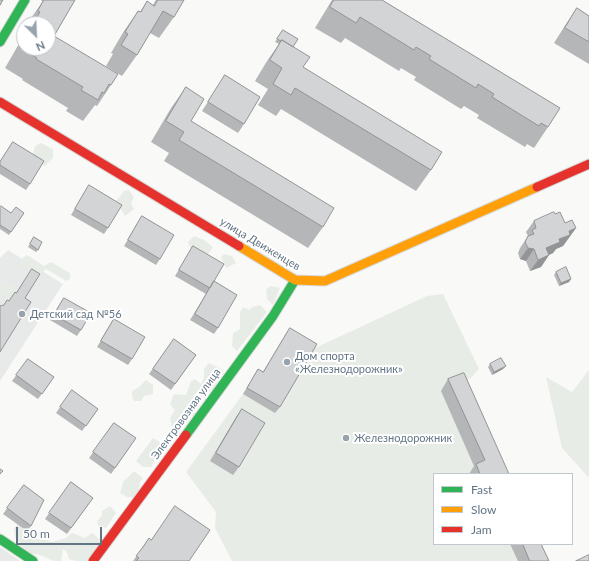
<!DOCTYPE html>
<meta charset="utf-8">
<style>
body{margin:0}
#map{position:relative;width:589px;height:561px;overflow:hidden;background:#f9f9f8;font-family:Lato,sans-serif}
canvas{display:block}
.legend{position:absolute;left:433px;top:473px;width:140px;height:72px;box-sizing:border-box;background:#fff;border:1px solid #c0c8ce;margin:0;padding:5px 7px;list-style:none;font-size:12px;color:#627585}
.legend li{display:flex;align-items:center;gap:8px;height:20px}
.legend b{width:20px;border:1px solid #c0c8ce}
.north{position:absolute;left:16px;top:16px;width:40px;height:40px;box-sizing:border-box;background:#fff;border:1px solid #c0c8ce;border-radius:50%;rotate:156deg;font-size:11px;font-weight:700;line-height:16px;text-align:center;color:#627585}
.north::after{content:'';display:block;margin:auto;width:14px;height:18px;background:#97a3ad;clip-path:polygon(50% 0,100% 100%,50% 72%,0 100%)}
.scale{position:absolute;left:16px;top:527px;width:86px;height:18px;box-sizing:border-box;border:2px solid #627585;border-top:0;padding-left:5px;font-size:12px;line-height:14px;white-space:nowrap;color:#627585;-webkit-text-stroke:3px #fff;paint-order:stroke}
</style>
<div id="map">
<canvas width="589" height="561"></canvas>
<ul class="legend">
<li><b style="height:5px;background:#30b455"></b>Fast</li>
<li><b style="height:5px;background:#ff9f0a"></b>Slow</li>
<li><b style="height:5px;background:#e5322d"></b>Jam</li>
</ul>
<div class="north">N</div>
<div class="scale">50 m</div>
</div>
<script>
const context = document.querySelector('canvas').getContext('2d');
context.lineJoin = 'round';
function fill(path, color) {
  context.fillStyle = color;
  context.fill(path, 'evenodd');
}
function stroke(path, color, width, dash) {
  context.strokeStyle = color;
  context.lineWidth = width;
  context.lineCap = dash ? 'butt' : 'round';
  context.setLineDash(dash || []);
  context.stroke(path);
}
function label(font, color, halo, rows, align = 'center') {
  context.font = font + ' Lato,sans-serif';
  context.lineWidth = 4;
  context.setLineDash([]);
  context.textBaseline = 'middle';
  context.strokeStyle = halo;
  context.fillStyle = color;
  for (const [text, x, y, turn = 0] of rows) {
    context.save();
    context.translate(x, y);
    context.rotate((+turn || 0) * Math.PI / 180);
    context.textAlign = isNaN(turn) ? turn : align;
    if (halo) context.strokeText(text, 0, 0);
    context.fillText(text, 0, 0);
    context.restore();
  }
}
fill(new Path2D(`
 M8,250L63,284L0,381V258Z
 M0,547L20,561H0Z`), '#e8eaea');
fill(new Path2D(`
 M41,143L53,149V158L45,166L32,159L35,146Z
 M129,190L134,197L131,203L134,209L125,216L116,201L124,191Z
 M194,236L204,240L213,247L208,254L190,247L188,242Z
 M224,254L232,256L236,263L226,268L221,257Z
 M27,255L44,266L51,262L70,273V279L66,281L46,269L39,275L21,268L20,260Z
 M5,282L27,292L22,300L9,297L0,293V283Z
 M270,286L280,288L273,305L267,299L266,290Z
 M443,294L479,369L471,378L457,385L497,474H434V544H528L536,561H232L215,528L216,512L186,472L243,394L254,375L259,378L286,333L313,349L427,296Z
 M260,305L267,312L237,351L232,346L233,333L240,329V312L243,307L250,310L252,307Z
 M209,363L223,370L213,389L195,401V415L186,417L179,429L172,427L170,418L175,410L170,404L174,394L186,395L191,381L195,379L201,384L204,377V369Z
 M589,370V478L562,448L546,377L572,392Z
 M146,380L153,385V394L144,396L141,401H134L132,396V391L139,387Z
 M153,438L165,445L151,467H143L136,461Z
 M134,471L143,478L140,482L138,497H127L120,493L123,482Z
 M110,506L116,513L106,528L98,525L97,521L102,515V511Z
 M19,523L33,534V540L42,538L51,542L66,538L72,533L85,538L92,533L105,544L89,561H75L69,559L67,552L63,549L61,561H54L40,555L28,553L15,538L14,528Z`), '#e8ece6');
const fast = new Path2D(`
 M0,42L25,0
 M186,435L273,316L295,280
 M0,539L33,561`);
const slow = new Path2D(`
 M239,246L295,280L325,281L537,187`);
const jam = new Path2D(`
 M0,102L239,246
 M537,187L589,164
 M93,561L186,435`);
stroke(fast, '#d6d7d7', 11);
stroke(slow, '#d6d7d7', 11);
stroke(jam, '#d6d7d7', 11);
stroke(fast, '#30b455', 9);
stroke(slow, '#ff9f0a', 9);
stroke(jam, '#e5322d', 9);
fill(new Path2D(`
 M42,0H75L54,36L111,85L97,106L95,105L83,121L66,111L68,108L22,80L23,79L5,68L24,35V48L48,24H27L43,1H41Z
 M156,0H184L174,17L159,38L150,33L137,55L122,76L106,66L113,54L111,53L124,31L138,11L140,12L147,1L153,5Z
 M332,0H382L548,127L534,148L527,144L525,147L477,118L479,115L464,106L461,109L414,80L416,77L401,68L399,71L345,38L341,43L315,28Z
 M577,8L589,16V64L554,43L566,24Z
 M283,30L293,47L303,67L431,170L416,191L281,109L276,116L258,105L268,89L255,81L267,61L279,44L275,42Z
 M225,75L244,124L238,133L202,111Z
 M186,87L191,121L323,227L308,248L164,161L169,153L151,142L171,108Z
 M13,142L30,184L26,190L0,174V162Z
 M89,185L108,228L104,234L71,215Z
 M0,207L11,213H24L9,235L0,229Z
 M555,214L565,223L576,228L563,246L556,249L553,253L549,255L541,267L530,271L526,261L520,259L518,253L520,248L528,236L526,232L534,221Z
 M142,216L160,259L156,265L124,246Z
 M34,237L38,250L36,252L28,247Z
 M193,246L213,282L218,328L214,334L190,320L206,294L175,276Z
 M556,272L571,279L569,282L559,286L554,275Z
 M64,298L81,330L77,336L50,320Z
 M114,319L132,359L128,365L97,347L110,325Z
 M290,328L280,407L275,413L243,394L258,369L263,372Z
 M174,339L196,355L171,390L149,374Z
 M28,359L54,377L38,399L12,381Z
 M490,364L503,369L492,375L488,367Z
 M448,379L509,474H469L474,466L441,391Z
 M72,390L98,409L82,431L56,413Z
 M242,409L239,467L233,475L210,461L236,417Z
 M114,423L136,438L111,474L89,458Z
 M71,482L93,498L67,534L45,519Z
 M24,485L31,526L27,531L3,514Z
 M149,538L189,561H133Z
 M510,544H541L549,561H518Z`), '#b5b6b7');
fill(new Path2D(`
 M576,228L563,246L556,249L553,253L538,260L546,248L559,239L569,231Z
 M528,248L534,249L526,261L520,259Z
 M549,255L541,267L530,271L538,260Z
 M571,279L569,282L559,286L561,283Z
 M506,366L503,369L492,375L494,372Z`), '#939495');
const building = new Path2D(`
 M0,0H3L0,5Z
 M44,0H75L54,36L118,74L111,85L109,84L104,93L102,92L98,100L81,90L83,87L36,59L37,58L19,47L24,39V48H48V24H33L40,12L38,11Z
 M158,0H184L174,17L163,11L137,55L121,45L128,34L125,32L138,11L141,12L147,1L154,6Z
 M334,0H382L560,108L548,127L541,123L539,126L492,97L494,94L478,84L476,88L429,59L431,56L416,47L414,50L360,17L356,23L330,7Z
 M577,8L589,16V42L565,28Z
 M283,30L298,39L293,47L282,40L281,41L277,39Z
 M282,40L310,57L303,67L442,152L431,170L295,88L291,95L273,84L282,68L270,60Z
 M225,75L260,97L244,124L208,102Z
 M186,87L204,99L191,121L334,208L323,227L179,140L184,132L166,121Z
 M13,142L44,161L30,184L0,165V162Z
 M89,185L122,205L108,228L75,209Z
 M1,206L11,213L16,207L24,213L11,232L0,225V207Z
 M554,212L555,214L560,212L565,223L572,220L576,228L569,231L570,235L559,239L560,242L546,248L549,255L538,260L534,249L528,248L525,242L528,236L534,234L532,230L536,228L534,221Z
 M142,216L174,235L160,259L128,240Z
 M34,237L42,242L38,250L30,244Z
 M193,246L224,264L210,288L179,270Z
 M566,267L571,279L561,283L556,272Z
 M32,269L40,274L25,298L31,302L0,352V306L4,305L7,300L9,301L15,292L16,293Z
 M214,281L237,295L218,328L195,314Z
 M64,298L91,313L81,330L54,315Z
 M114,319L145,337L132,359L101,341Z
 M290,328L317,344L280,407L247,388L258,369L263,372Z
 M174,339L196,355L175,384L153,369Z
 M501,358L506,366L494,372L490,364Z
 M28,359L54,377L42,394L16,375Z
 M464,373L509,474H480L476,464L485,460L448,379Z
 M72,390L98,409L86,426L60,407Z
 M242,409L265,423L239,467L216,453Z
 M114,423L136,438L115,468L93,452Z
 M0,469L3,471L0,474Z
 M71,482L93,498L71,528L49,513Z
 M24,485L44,500L31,526L7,508Z
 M175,506L210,530L189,561H136L139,558L136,556L143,547L149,538L151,540Z
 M523,544H541L549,561H530Z
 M589,555V561H576Z`);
fill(building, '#d2d4d5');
stroke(building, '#939495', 1);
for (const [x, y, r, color] of [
 [22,314,4,"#97a3ad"],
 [287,362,4,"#97a3ad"],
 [346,438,4,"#97a3ad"]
]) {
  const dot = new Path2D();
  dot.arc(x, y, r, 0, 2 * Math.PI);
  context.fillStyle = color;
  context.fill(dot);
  stroke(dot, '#fff', 1.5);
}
label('11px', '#627585', '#fff', [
 ["улица Движенцев",260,244,31],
 ["Электровозная улица",186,414,-54]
]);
label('11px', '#627585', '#fff', [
 ["Детский сад №56",30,314],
 ["Дом спорта",295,356],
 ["«Железнодорожник»",295,369],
 ["Железнодорожник",354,438]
], 'left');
</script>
